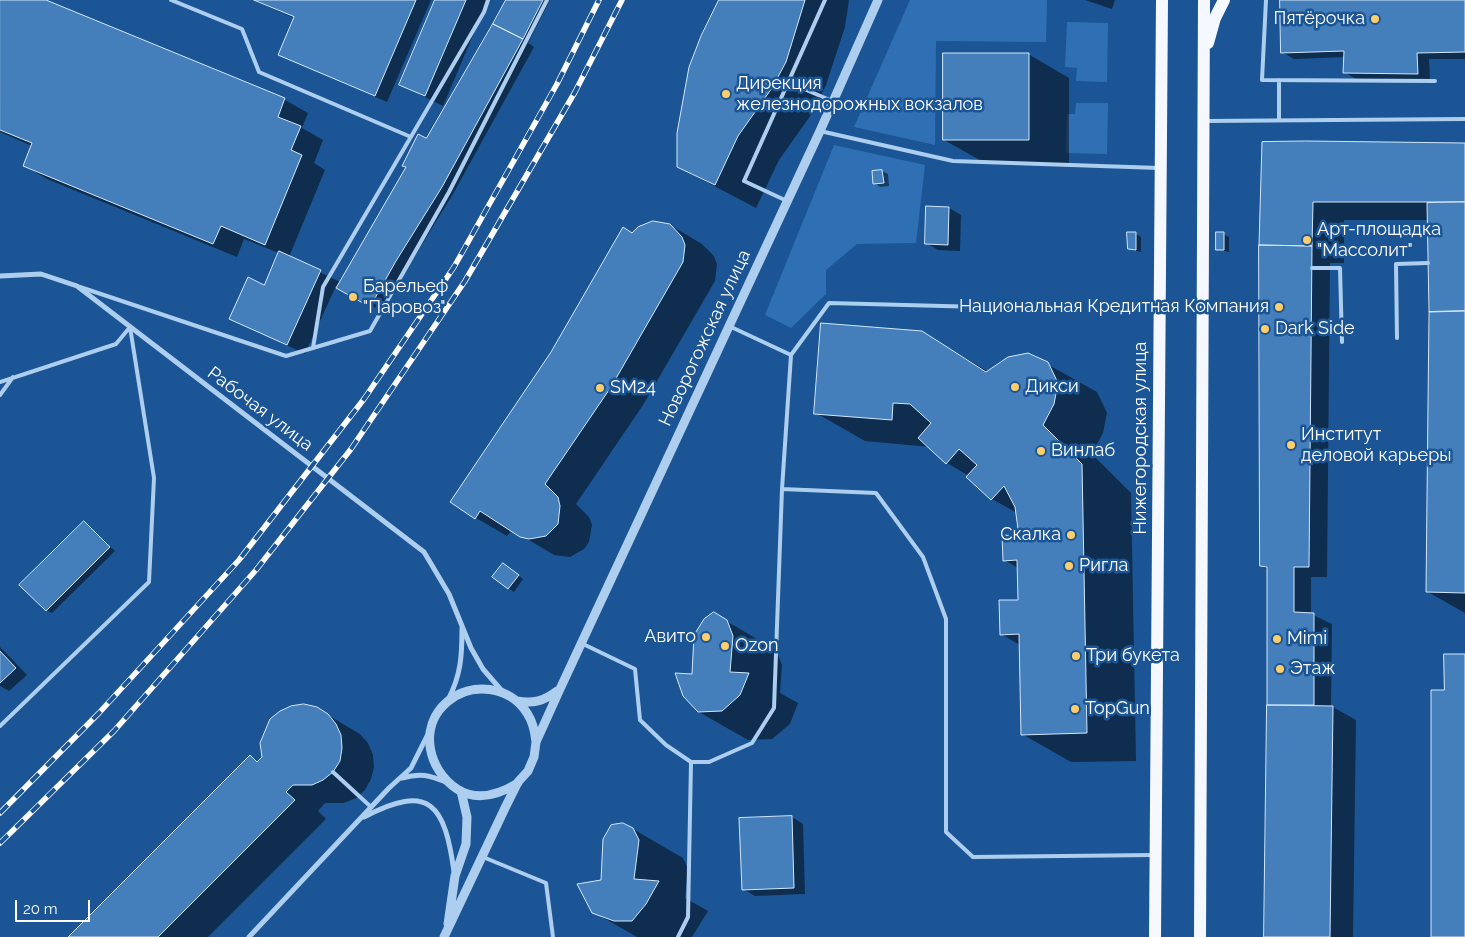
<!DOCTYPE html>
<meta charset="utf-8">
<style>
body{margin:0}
#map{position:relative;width:1465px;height:937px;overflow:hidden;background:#1b5595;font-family:Raleway,sans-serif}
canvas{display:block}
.scale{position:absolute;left:15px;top:900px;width:75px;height:22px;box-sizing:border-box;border:2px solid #fff;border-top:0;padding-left:6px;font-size:15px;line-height:18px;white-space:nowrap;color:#fff;-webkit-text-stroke:4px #1b5595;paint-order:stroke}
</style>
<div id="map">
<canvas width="1465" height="937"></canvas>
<div class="scale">20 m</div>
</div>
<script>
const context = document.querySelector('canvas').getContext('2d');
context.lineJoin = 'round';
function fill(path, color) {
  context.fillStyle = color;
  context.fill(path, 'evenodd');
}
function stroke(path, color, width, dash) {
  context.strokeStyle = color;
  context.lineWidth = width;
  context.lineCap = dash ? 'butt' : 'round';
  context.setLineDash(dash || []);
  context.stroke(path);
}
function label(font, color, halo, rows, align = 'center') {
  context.font = font + ' Raleway,sans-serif';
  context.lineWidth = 5;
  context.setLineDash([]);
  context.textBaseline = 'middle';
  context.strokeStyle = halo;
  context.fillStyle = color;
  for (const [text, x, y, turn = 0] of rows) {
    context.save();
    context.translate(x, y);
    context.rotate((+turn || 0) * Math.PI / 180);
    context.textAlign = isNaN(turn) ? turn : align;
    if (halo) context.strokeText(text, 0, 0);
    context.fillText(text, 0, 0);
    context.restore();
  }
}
fill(new Path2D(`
 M910,0H1047L1046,42L936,41L935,145L854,127Z
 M1067,22L1108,23L1107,82L1076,81L1077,68L1065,67Z
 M1076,103H1108L1107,154L1066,153L1067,114H1075Z
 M834,145L925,165L916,243L857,244L826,270V294L791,328L765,315Z`), '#2e70b3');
fill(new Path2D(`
 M0,0H43L285,100L308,113L302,128L323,140L314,163L325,170L289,257L340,282L507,0H550L528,43L534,47L453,194L408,267L383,312L336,286L305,354L231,318L264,286L279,253L244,239L237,257L47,179L24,165L32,146L0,132Z
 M253,0H431L387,102L279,54L294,18Z
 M436,0H488L443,106L401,85Z
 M721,0H849L845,27L826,85L813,112L779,160L756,208L678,167Z
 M1085,0H1115L1112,9Z
 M1281,0H1465V59H1429L1430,80L1356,79L1344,72L1345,57L1294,59L1282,52Z
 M1028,54L1069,78V163H985L944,140Z
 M1263,144H1465V613L1428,592V220H1344V263H1330L1327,577H1311V614L1332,624L1331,706L1356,720L1353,937H1266L1269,570L1261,566Z
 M882,171L888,174L889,186L880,187L875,183L873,172Z
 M927,207L949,208L961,215L960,251L938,250L926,243Z
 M670,225L702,244L714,256L717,264L715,281L643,405L576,504L589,517L592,525L589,542L584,549L570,557L554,555L512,530L507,536L476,518L632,234Z
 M1136,234L1141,237V252L1129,249Z
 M1223,234L1229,237V252L1217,249Z
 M921,332L989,372L1047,364L1097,392L1107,413L1103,433L1092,454L1131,493L1136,761L1071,762L1022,734L1020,645L1001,634L1019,601L1018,568L1004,560L1021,538L1017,513L992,499L969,476L947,463L930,447L865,441L816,413Z
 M84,522L115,551L52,613L46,610Z
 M509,568L523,579L514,592L508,588Z
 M714,614L776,650L782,665L780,693L798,703L790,724L772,739L748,740L699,712L693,676Z
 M0,647L27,675L9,691L0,686Z
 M316,708L360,734L368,743L373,755L374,767L371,779L365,790L356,798L344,803H325L318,811L326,819L208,937H70L250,757L259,762Z
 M792,817L803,824L805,894L755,896L743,889Z
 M633,829L683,858L688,869L685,898L708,911L692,937H637L593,912L603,881Z`), '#0007');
const building = new Path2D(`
 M0,0H46L285,98L278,117L301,126L291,150L302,155L265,245L221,226L213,244L23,166L32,143L0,130Z
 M254,0H416L375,96L278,55L294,17Z
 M435,0H466L425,96L399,85Z
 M506,0H543L523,39L493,24Z
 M719,0H805L786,62L772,88L738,136L715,185L677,167V133L689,67L701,36Z
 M1280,0H1465V52L1417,53L1418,74L1343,73L1344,51L1281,53Z
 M493,24L523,39L442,187L396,261L370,307L336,288L406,167L402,166L418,134L426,138Z
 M943,53H1029V140H943Z
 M1306,141L1465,143V202H1313L1312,246L1259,245L1262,142Z
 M882,170L884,183L873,184L872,171Z
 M1465,202V311L1429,312L1427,203Z
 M926,206L949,207L948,245L925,244Z
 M653,221L670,224L682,237L685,245L683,262L611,387L545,484L558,497L560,506L558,524L546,536L529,539L520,537L480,511L475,519L450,502L551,352L623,227L632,233L638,227Z
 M1127,232H1136V250L1128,249Z
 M1216,232H1224V250H1216Z
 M1259,245L1312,246L1309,567H1294V612L1314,613V705H1267V567L1260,566Z
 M279,251L321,270L287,345L229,319L248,277L264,285Z
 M1465,311V593L1426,592L1429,312Z
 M821,323L922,331L986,372L1008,357L1028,353L1048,362L1058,383L1054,404L1043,425L1082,464L1087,733L1021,735L1019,634L1000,635L999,600H1018L1017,560L1003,561L1002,535L1019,536L1015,507L1004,486L991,500L966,477L977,465L959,449L946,464L918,438L931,423L910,404L893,403L892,420L814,414Z
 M84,521L110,547L46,611L19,585Z
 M503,563L519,575L508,589L492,577Z
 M714,612L727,620L733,636L730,672L749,673L740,695L722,711L698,712L683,696L675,673L692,674L694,635L704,619Z
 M0,651L16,668L0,683Z
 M1444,654H1465V937H1431V690H1444Z
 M304,704L317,707L328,714L336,724L341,735L342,748L340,761L333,772L323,780L312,785H293L286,792L295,800L158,937H68L250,755L257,762L262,757L260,743L270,719L280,711L291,706Z
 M1267,705L1333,706L1330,937H1264Z
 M792,816L794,888L742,890L739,818Z
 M623,823L633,828L639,840L634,879L659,881L646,904L632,921H614L592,913L577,884L601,880L603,839L611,825Z`);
fill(building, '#447fbb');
stroke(building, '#d3e7fb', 1);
stroke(new Path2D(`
 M171,0L242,29L259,72L411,137
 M1266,0L1262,80L1435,81
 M1279,80V120
 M788,82L832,101
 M1205,121L1465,119
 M820,131L953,161L1159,168
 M787,201L744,181L825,0
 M1312,268H1340L1342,342
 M80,287L286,356L370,331L449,192L547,0
 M729,326L791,355L782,489L876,493L923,557L946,619V832L973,857L1153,855
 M1397,338L1396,264L1428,263
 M313,348L323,287L484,12L488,0
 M791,355L829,303L1057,309
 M0,382L116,344L130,327
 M0,395L13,377
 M581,643L635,669L640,720L666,745L691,762H709L752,743L774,708L782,489
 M0,726L149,582L154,478L130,327
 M333,772L371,807
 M483,857L546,883L553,937
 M678,937L688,917L691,762`), '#adceef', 4);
stroke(new Path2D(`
 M0,276L41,274L77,286L424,552L449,594L471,648L483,669L502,691
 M448,700C461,675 462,656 462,628
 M402,778C420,773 429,775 446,782
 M364,817C430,782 445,805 454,872
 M249,937L389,788L411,768L428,734`), '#adceef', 5);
stroke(new Path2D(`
 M517,701C533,704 544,701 557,691
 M518,783C500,794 477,802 457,789C428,770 418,727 447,702C471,681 510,686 527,713C533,722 535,732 536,742
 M448,924L455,876L466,844L467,817L461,791
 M444,937L505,808L518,782L528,771L534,757L536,742L560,689L820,131L878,0`), '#adceef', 9);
stroke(new Path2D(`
 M1208,43L1215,18L1224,0
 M1155,937L1162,0
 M1200,937L1204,0`), '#f5f9ff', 12);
const rail = new Path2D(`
 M0,813L99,713L239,560L364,399L454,267L557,84L599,0
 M0,843L114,731L256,570L351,449L465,281L575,92L622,0`);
stroke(rail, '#fff', 5.5);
stroke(rail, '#1b5595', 4, [11]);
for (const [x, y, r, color] of [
 [1375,19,5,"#ffce6b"],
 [726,94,5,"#ffce6b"],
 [1307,240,5,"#ffce6b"],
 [353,297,5,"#ffce6b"],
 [1279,307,5,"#ffce6b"],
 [1265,329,5,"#ffce6b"],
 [1015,387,5,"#ffce6b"],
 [600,388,5,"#ffce6b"],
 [1291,445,5,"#ffce6b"],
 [1041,451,5,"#ffce6b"],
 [1071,535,5,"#ffce6b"],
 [1069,566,5,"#ffce6b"],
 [706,637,5,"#ffce6b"],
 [1277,639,5,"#ffce6b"],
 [725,646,5,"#ffce6b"],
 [1076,656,5,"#ffce6b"],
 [1280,669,5,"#ffce6b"],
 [1075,709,5,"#ffce6b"]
]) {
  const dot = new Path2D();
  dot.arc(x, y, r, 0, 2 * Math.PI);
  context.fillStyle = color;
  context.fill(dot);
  stroke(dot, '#1b5595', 2);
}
label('18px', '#fff', '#1b5595', [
 ["Пятёрочка",1365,19,"right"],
 ["Дирекция",736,84],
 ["железнодорожных вокзалов",736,105],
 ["Арт-площадка",1317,230],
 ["\"Массолит\"",1317,251],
 ["Барельеф",363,287],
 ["\"Паровоз\"",363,308],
 ["Национальная Кредитная Компания",1269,307,"right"],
 ["Dark Side",1275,329],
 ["Дикси",1025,387],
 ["SM24",610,388],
 ["Институт",1301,435],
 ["деловой карьеры",1301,456],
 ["Винлаб",1051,451],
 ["Скалка",1061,535,"right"],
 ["Ригла",1079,566],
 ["Авито",696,637,"right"],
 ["Mimi",1287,639],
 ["Ozon",735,646],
 ["Три букета",1086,656],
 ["Этаж",1290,669],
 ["TopGun",1085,709]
], 'left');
label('18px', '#fff', '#1b5595', [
 ["Новорогожская улица",705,338,-65],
 ["Рабочая улица",260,409,37],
 ["Нижегородская улица",1141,438,-90]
]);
</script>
